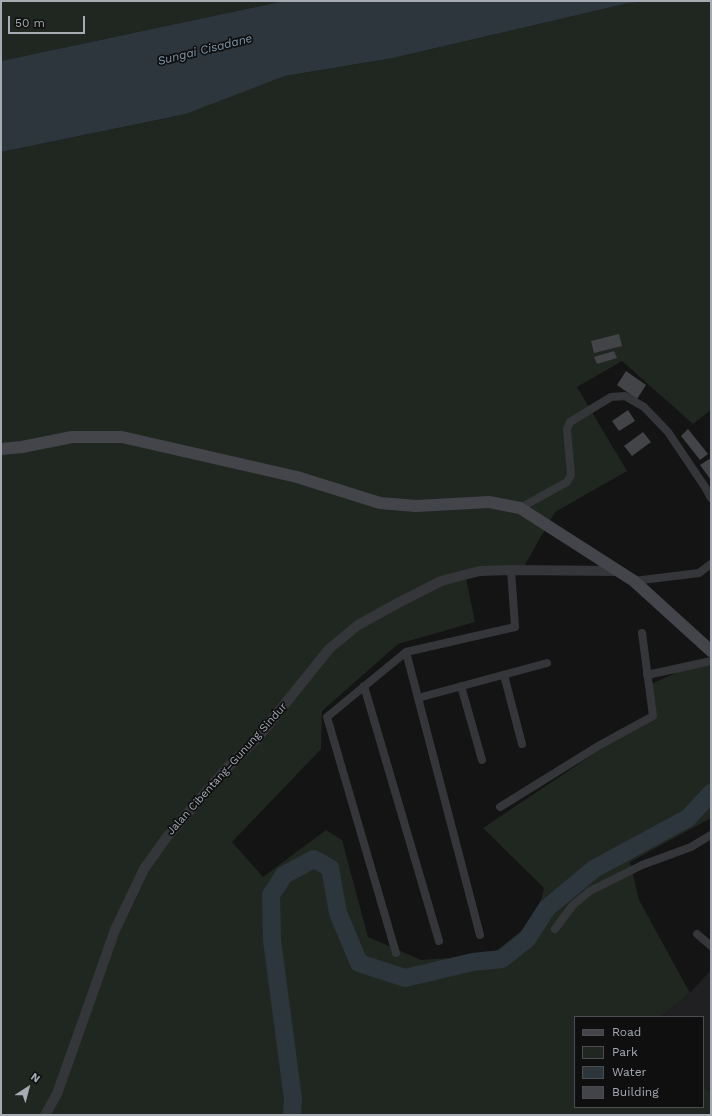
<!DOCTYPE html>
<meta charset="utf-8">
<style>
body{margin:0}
#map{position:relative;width:712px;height:1116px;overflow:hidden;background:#141415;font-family:"Work Sans",sans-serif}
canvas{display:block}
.frame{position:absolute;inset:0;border:2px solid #a6abb4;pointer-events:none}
.legend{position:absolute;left:574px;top:1016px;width:130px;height:92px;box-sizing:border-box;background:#0f0f10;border:1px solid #4b4d52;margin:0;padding:5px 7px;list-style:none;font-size:12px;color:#a6abb4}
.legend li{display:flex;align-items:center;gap:8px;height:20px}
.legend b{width:20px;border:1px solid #4b4d52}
.north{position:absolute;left:8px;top:1068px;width:40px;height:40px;-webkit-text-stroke:3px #0f0f10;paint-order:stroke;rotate:36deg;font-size:11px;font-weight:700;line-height:16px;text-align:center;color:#a6abb4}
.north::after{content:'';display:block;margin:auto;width:14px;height:18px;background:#a6abb4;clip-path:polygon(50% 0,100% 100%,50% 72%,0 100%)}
.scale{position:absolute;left:8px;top:16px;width:77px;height:18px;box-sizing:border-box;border:2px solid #a6abb4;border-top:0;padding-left:5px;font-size:12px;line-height:14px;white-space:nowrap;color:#a6abb4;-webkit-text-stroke:3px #0f0f10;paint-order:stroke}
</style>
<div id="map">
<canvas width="712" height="1116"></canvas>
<div class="frame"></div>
<ul class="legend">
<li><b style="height:5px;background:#43454a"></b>Road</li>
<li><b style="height:11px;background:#202721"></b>Park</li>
<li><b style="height:11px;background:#2e363d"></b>Water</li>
<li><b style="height:11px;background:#434448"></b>Building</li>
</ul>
<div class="north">N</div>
<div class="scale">50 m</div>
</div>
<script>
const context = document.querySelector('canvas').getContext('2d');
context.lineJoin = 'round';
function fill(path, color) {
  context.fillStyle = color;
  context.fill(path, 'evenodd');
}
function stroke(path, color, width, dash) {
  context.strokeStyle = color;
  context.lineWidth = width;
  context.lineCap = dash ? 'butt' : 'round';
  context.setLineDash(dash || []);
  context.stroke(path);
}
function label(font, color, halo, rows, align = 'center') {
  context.font = font + ' "Work Sans",sans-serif';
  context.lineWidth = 3.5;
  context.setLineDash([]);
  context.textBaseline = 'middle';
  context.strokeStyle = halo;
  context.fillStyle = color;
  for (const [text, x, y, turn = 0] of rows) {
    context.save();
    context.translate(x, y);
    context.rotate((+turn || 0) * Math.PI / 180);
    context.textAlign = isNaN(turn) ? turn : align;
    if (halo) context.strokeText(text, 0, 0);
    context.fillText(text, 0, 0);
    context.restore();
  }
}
fill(new Path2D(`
 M711,970V1092L703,1087V1017H660L690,993Z`), '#202022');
fill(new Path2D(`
 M1,1H284L1,61Z
 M653,1H711V410L693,424L622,361L577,387L627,471L555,512L522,570L466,578L475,622L398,644L322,711L321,749L232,842L263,877L326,830L342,840L368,937L421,960L491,955L536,919L544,888L483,828L652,715L651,684L705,660L711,665V818L630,862L639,900L690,993L660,1017H575V1107H703V1087L711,1092V1115H1V152L186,114L285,76L393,58L629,3Z`), '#202721');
fill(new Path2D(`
 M284,1H653L629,3L393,58L285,76L186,114L1,152V61Z`), '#2e363d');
stroke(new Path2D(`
 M292,1115L293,1099L272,940L271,895L284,875L314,859L330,868L338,913L359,963L405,978L473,962L502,959L527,939L547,908L594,869L688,818L711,793`), '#2e363d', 18);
fill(new Path2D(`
 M619,334L622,346L594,353L591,341Z
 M614,351L617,358L597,364L594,357Z
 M626,371L646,385L637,399L617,385Z
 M628,410L635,421L619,431L612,421Z
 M688,429L708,454L700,460L681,436Z
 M643,432L651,442L632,456L624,446Z
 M711,458V480L700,465Z`), '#434448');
stroke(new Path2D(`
 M520,508L567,482L571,475L567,429L570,422L611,397L625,396L644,407L668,432L705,487L711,498
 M634,581L699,573L711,564
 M504,675L522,744
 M647,675L711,661
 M364,686L439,941
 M461,686L482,760
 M418,698L547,663
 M500,807L600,745L653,716L642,633
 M555,929L573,905L590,891L642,865L691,847L711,835
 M697,934L711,946
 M480,935L406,652L515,627L511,570
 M396,953L327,717L406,652`), '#35363a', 8);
stroke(new Path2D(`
 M45,1115L57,1094L115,930L144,869L166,838L227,768L260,735L329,649L358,625L398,603L441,581L460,576L480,571L511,570L618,571`), '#35363a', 10);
stroke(new Path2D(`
 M1,449L22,447L72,437H122L297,477L380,503L416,506L489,502L520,508L634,581L711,651`), '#43454a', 12);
label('11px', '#a6abb4', '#0f0f10', [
 ["Jalan Cibentang–Gunung Sindur",227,769,-48]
]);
label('italic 12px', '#8098ac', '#0f0f10', [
 ["Sungai Cisadane",205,50,-14]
]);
</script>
